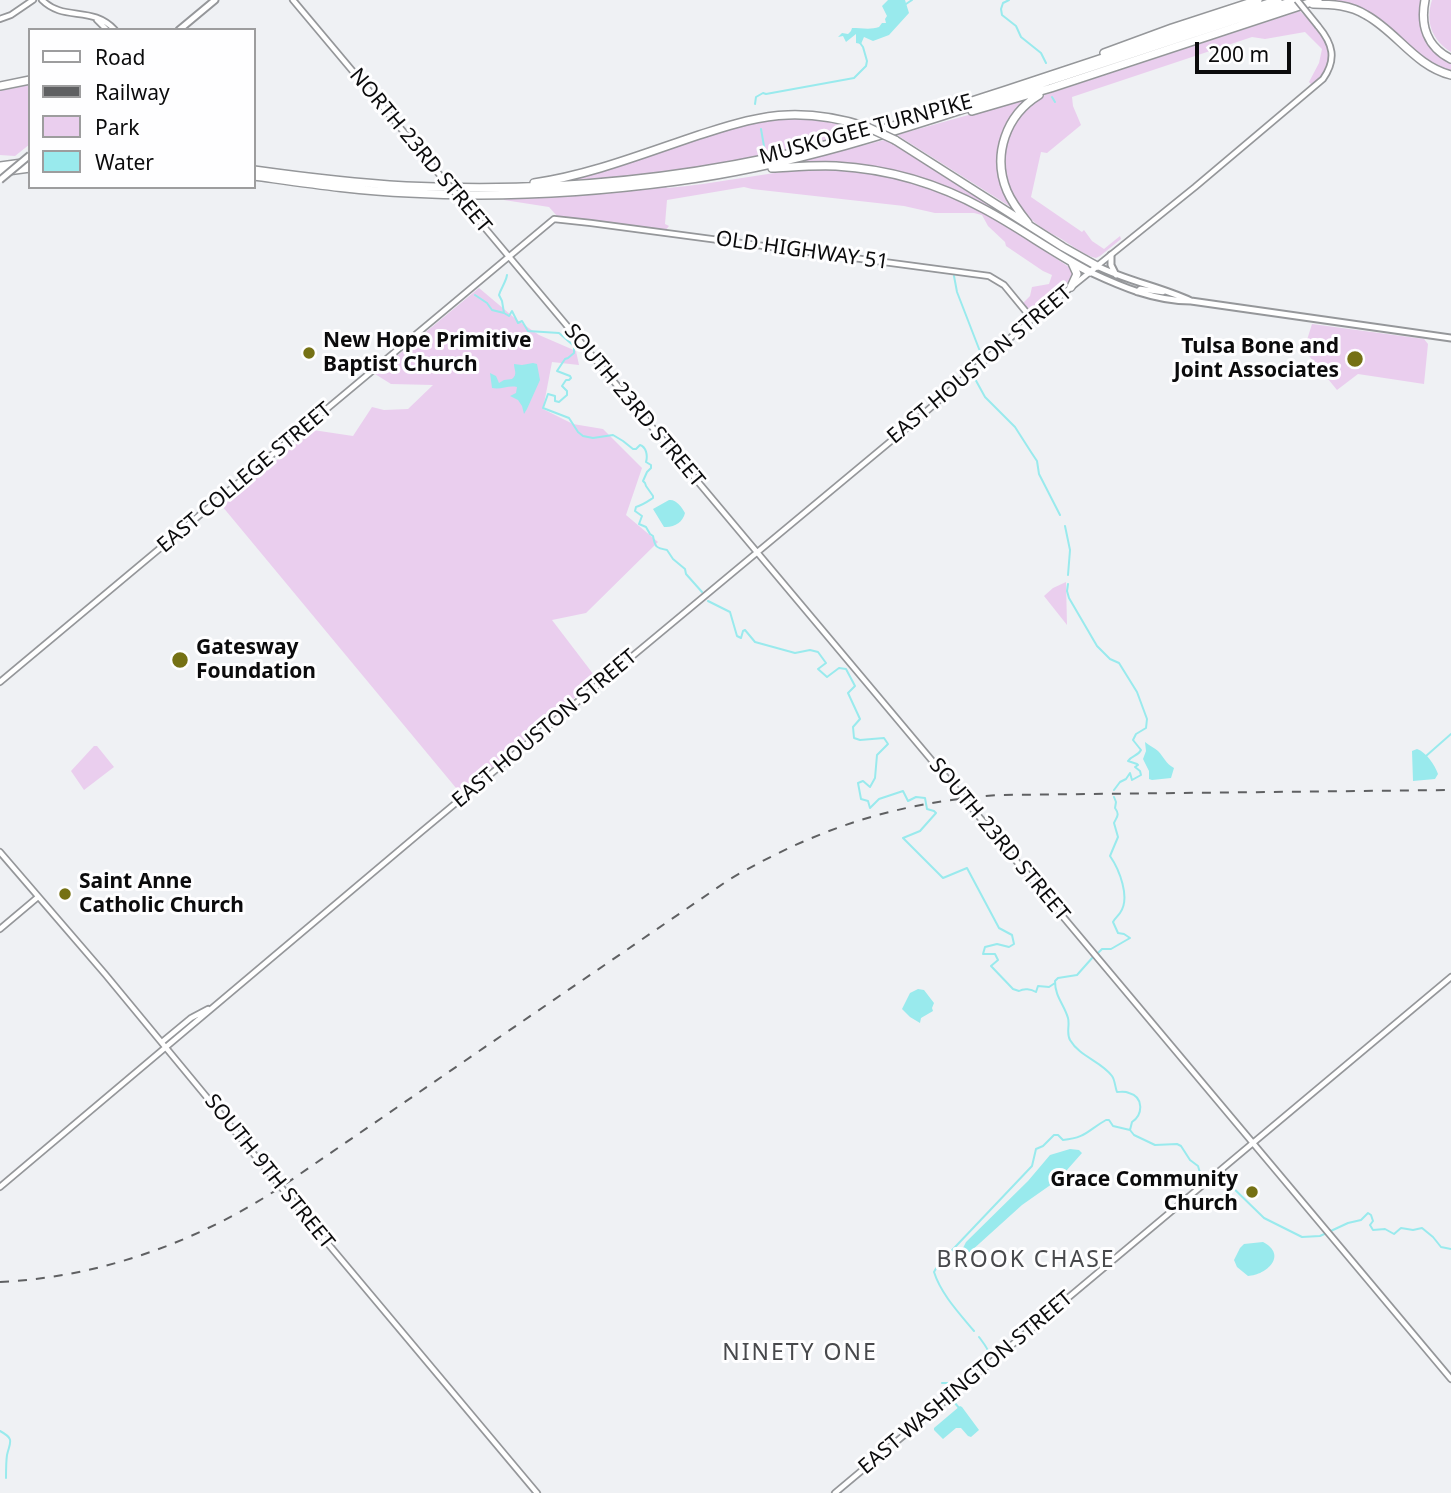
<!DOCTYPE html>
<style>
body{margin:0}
#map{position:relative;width:1451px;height:1493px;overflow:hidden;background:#eff1f4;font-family:"Noto Sans",sans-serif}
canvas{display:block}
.legend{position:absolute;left:28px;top:28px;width:228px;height:161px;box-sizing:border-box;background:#fefeff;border:2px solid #9d9d9e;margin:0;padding:9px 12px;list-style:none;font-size:21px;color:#0b0b0c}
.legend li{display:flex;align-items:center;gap:14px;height:35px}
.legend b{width:35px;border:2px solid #9d9d9e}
.scale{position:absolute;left:1195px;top:42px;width:96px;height:32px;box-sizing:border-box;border:4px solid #0b0b0c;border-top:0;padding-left:9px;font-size:21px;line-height:24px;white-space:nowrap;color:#0b0b0c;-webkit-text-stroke:5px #fefeff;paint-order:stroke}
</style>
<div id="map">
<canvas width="1451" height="1493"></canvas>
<ul class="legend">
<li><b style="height:9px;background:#fff"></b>Road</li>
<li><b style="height:9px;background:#5f6062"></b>Railway</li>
<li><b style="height:19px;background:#eaceee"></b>Park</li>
<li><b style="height:19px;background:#99eaed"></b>Water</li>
</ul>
<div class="scale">200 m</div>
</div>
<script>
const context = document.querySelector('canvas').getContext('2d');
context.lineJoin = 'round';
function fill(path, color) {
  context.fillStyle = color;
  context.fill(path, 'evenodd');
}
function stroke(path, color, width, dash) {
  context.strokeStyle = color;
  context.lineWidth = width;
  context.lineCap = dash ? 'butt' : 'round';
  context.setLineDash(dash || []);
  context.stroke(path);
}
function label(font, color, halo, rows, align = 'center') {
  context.font = font + ' "Noto Sans",sans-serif';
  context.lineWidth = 6;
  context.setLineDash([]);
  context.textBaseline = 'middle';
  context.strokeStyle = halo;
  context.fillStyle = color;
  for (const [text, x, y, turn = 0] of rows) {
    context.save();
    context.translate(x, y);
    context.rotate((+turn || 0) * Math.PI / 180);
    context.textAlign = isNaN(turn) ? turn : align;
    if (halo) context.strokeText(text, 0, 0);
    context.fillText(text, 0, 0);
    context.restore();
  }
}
fill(new Path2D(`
 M1331,0H1424L1422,26L1451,60V72L1425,62L1369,13L1328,1Z
 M1432,0H1451V52C1432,40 1425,22 1432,0Z
 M1300,11C1323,34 1346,59 1312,85L1309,82L1319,63L1322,49L1305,32L1265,39L1252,37L1072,97L1073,106L1081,125L1047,153L1041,152L1031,197L1082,232L1084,230L1092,241L1104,249L1120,236L1121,239L1100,256L1096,258C1084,255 1074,247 1063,240C1051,233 1036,226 1027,215C1022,209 1015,201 1011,193C998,169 1005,131 1023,111C1029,105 1037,100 1045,95Z
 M30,85V144L15,156L0,155V91Z
 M1029,98L1014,115L1000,157L1014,209L897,135Z
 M794,117L842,123L860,127L859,133C812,145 765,156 718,164C669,172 619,177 569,181V179L736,127L776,118Z
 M888,139L1054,244L1053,247C1023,230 994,211 964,195C927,175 866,162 823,162C811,162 798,164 786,165Z
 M811,169C868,170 927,181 978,209C1009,226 1039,247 1069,267L1073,271L1072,279L1033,312L1030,313L1023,303L1030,296L1032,287L1049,284L1052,275L1043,271L1006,246L1005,242L988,226L982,215L974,213H935L904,206L752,189L744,187L667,200L665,224L669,226L665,231L557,216L549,207L504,200L503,198L573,196L666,186L667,188C715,184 762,173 811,169Z
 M479,288L517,320L539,335L576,351L579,365L552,362L543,409L573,424L603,429L642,468L626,515L658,542L586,613L552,620L597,679L461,794L222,506L313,430L353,436L372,407L384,410L408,409L433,385L391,384L375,374Z
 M1312,324L1424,339L1428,344L1424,384L1358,374L1337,390L1301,346L1307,340Z
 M1066,582L1067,625L1044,596L1053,588Z
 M94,746H97L114,767L84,790L71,771Z`), '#eaceee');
fill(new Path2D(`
 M888,0H905L909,13L889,35L873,41L864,37L861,44L856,43V34L846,42L843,36L838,37L842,33L848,34L851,31L852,28C861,28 871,30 879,27L882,23H886L885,19L887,16L882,6Z
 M533,363L537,364L540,380L527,409L524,414L522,406L518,400L510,396L516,393L517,387C508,385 501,390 492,388L490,373L496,376L499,383L504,380L512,379C518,374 514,370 514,364L522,365Z
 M669,500C676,499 682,507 685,513C683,522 674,528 664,527L653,509Z
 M1145,742C1150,746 1155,748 1158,751C1164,757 1166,764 1174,768L1171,778L1152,780L1149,779V771L1143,759L1146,751Z
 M1417,749C1426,752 1435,765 1438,774L1435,779L1413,781L1412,751Z
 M918,989L924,990L934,1003L932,1008L933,1011L921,1018L920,1023L910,1017L902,1009L910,993Z
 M1070,1149L1079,1150L1082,1153L1059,1179L1022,1205L970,1252L965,1253L962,1250L966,1242L1028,1181L1050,1155Z
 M1263,1242C1288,1255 1267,1275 1248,1276L1237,1267L1234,1260L1240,1248L1244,1244Z
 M960,1406L962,1407L979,1430L971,1437L968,1436L961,1428H956L943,1439L934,1430V1428Z`), '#99eaed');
stroke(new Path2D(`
 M1009,0L1003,3L1001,9L1002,15L1016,26L1021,37L1041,53L1046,63
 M906,4L912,0
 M1052,97L1055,102
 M755,104L756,97L763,93L766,94L854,78L866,66L867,61L863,47L860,43
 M761,129L765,152
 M954,276L957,292L981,354V358L969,370
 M475,295L487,303L492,310L504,313L509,316L512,311L518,323L522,321L528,331L559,333L574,346V353L568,358L565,359L557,371L570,376L571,378L569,380H566L562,386L567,391V395L559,402L555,401V396L548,394L543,408L569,418L578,432L583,436L593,438L613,435L623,441L633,449H636L640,445C646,447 648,455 646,462L651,465V468L647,472L643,481L645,483L646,486L653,496V498C647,502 643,505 636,507L635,511L642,516L639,524L646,527L650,534L653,536C655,547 656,548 667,550L673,559L685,569L686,574L702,592
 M504,313L502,301L499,295C501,288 506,282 507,275
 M974,377L985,397L1015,427L1031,452L1037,461L1039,474L1060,515
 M1065,526L1070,550L1068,575
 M1068,584L1067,591L1069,598L1097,646L1110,659L1119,663L1137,692L1147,719L1146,728L1136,734L1133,740L1141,750C1138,756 1131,756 1128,761L1137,764L1138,765L1135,767L1140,771L1141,775L1132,780L1130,773L1126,779L1120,782L1114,790
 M708,601L730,612L737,636L741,638L743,631L745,630L755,642L795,653L810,650L818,652L826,663L818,669L827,677L839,668L846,669L855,686L848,693L860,719L853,727L854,738L860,740L884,738L888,744L877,755L875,778L870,787L863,781L858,783L861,799L868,801L870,808L879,799L903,791L908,801L916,797L925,798L927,809L934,811L936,813L920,831L903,838L943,878L967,868L999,928L1012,935L1014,944L1009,947L997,944L985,947L983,954H995L998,960L991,966L1013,989L1019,991C1024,988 1031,989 1036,992L1038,986L1049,987L1055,983
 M1426,756L1451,734
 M1098,953L1102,949H1111L1130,938L1124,934L1118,933L1113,922C1115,918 1118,916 1120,913C1131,898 1119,869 1110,856L1118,837L1114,823C1117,816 1120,815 1115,808L1116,802L1114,797
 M1093,957L1077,975L1058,978L1055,981C1055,997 1064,1004 1068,1018C1070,1025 1066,1033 1070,1040C1080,1057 1101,1061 1112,1076C1115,1080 1115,1087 1117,1092C1121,1092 1125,1091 1129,1093C1144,1097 1143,1115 1132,1122L1130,1130L1134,1135L1155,1145L1177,1144L1181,1146L1190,1160L1198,1166L1201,1176H1210
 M1213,1180L1217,1182L1226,1181L1264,1218L1302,1237L1320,1236L1348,1223L1361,1220L1368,1213L1371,1215L1373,1221L1370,1225L1373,1230L1385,1229L1394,1234L1401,1228L1413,1230L1422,1228L1433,1237L1441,1247L1451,1249
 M974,1331C959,1313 941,1294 934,1272L938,1265L1032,1166L1036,1149L1043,1146L1054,1135H1058L1063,1140C1086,1138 1088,1130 1106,1120H1109L1113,1126L1130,1130
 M979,1368C994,1354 990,1352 979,1337
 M942,1383H948L955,1390
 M955,1388L970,1375
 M958,1393L954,1397V1402L960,1409
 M0,1431C15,1439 10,1442 7,1455C6,1462 6,1471 6,1478`), '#99eaed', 2);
const secondary = new Path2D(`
 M42,0C64,22 92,5 115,30
 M293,0L439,174
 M0,19L11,15L33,0
 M97,20L107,30
 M469,209L1451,1379
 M1097,266L1195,187L1323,79C1337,59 1333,44 1318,26
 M1137,292L1140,289L1163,292
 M0,682L554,219L591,223L989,276L1004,285L1032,319
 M0,852L105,974L319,1233L537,1493
 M0,929L38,897
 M162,1042L191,1018L208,1009
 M0,1187L421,832L921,416L1032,319L1090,272
 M835,1493L1451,977`);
const primary = new Path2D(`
 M179,30L215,0
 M1111,255V265L1116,275
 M1191,301C1161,287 1127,281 1097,266L1090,272C1122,287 1155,301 1191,301L1451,338`);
const highway = new Path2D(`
 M1425,0C1420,25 1427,47 1451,59
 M1313,4C1332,4 1350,5 1366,15C1397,32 1415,66 1451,75
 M1104,53L1172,28L1258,0
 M0,86L30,80
 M972,111L1051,88L1318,0
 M895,140L1063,247L1097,266
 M0,166L30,162
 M772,168C793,167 815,165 836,166C888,169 939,184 984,209C1020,228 1053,253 1090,272
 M254,170C304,177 355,183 406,186C527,192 650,183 769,158C852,141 932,114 1012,88C1101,58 1190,29 1278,0
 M0,172L30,168
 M254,176C305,183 357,191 409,193C498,198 588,193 677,181C791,166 901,130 1010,94C1105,63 1201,31 1296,0
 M534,183C590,175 645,153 699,135C728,126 757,116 788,115C815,114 842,119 867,127
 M1028,223C1020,213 1012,203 1007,191C992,155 1006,115 1039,95
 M1071,287L1077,274L1072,263`);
stroke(secondary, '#95979a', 8);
stroke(primary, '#95979a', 9);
stroke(highway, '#95979a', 10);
stroke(secondary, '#fff', 4.5);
stroke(primary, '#fff', 5);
stroke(highway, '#fff', 7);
stroke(new Path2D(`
 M0,1282C101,1277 197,1242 281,1187L730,879C818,828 895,803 997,795L1451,790`), '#5f6062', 2, [9, 9]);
const secondaryBridge = new Path2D(`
 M1297,0L1318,26
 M439,174L469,209`);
const primaryBridge = new Path2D(`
 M0,180L30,155`);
const highwayBridge = new Path2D(`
 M867,127L895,140`);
stroke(secondaryBridge, '#95979a', 8, []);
stroke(primaryBridge, '#95979a', 9, []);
stroke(highwayBridge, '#95979a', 10, []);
stroke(secondaryBridge, '#fff', 4.5);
stroke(primaryBridge, '#fff', 5);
stroke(highwayBridge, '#fff', 7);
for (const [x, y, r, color] of [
 [309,353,7,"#757114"],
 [1355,359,9,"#757114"],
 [180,660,9,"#757114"],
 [65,894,7,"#757114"],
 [1252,1192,7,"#757114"]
]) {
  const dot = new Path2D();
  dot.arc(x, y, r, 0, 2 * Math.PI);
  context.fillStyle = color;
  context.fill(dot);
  stroke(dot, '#fefeff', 2.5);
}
label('21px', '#0b0b0c', '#fefeff', [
 ["MUSKOGEE TURNPIKE",866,130,-15],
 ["NORTH 23RD STREET",420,151,50],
 ["OLD HIGHWAY 51",802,251,8],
 ["EAST HOUSTON STREET",980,365,-40],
 ["SOUTH 23RD STREET",634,406,50],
 ["EAST COLLEGE STREET",245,478,-40],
 ["EAST HOUSTON STREET",545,729,-40],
 ["SOUTH 23RD STREET",999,840,50],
 ["SOUTH 9TH STREET",269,1172,51],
 ["EAST WASHINGTON STREET",966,1383,-40]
]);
label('bold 21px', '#0b0b0c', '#fefeff', [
 ["New Hope Primitive",323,341],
 ["Baptist Church",323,365],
 ["Tulsa Bone and",1339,347,"right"],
 ["Joint Associates",1339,371,"right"],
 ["Gatesway",196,648],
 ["Foundation",196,672],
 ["Saint Anne",79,882],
 ["Catholic Church",79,906],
 ["Grace Community",1238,1180,"right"],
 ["Church",1238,1204,"right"]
], 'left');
context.letterSpacing = '2px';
label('23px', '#48494c', '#fefeff', [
 ["BROOK CHASE",1026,1260],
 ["NINETY ONE",800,1353]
]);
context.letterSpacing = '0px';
</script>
